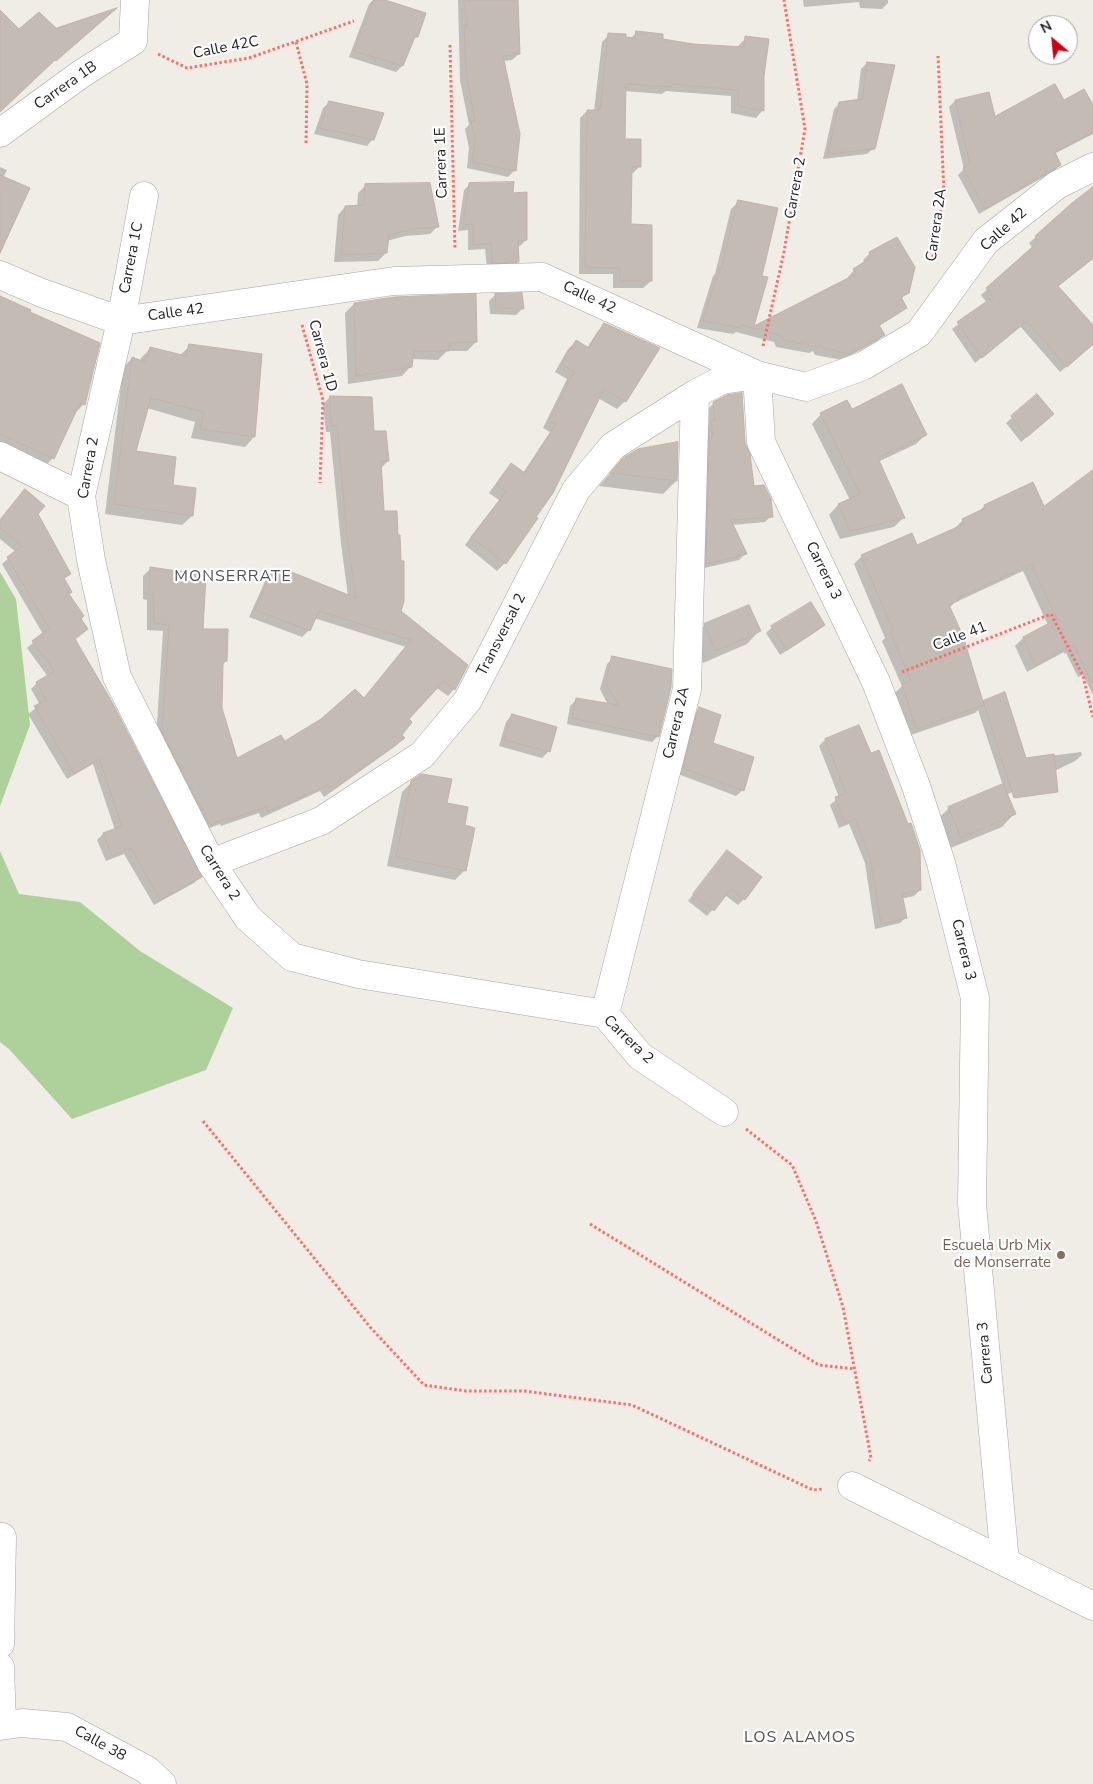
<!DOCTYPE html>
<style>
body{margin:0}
#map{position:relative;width:1093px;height:1784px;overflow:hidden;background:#f0ece6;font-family:"Nunito Sans",sans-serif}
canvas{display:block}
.north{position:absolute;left:1028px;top:15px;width:50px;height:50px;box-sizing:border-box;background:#fff;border:1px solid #a5a5a5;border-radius:50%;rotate:332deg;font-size:14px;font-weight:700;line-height:20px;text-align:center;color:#1f1f1f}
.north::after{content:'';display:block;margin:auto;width:18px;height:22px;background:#cf0011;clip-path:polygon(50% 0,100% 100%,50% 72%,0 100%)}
</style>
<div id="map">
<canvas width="1093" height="1784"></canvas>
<div class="north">N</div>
</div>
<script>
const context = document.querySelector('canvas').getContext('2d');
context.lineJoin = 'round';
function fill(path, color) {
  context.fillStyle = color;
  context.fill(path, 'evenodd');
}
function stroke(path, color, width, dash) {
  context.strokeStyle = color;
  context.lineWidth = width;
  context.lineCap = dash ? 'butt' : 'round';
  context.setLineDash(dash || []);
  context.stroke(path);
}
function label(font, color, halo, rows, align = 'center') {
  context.font = font + ' "Nunito Sans",sans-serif';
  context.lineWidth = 4.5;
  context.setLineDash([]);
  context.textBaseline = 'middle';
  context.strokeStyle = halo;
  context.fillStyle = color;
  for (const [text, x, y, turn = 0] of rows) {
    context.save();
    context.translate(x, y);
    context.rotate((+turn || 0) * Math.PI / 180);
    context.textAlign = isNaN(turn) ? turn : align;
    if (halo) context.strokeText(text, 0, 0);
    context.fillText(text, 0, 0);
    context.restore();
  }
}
fill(new Path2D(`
 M0,572L16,599L30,725L0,806Z
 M0,851L19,894L80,902L140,951L233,1008L206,1070L72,1119L9,1049L0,1042Z`), '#aed09a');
fill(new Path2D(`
 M373,0H381L416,37L411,42L402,66L396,72L349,57L369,4Z
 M458,0H512L519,54L512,60L503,61L519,134L514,171L508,177L467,168L469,148L465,129L469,125L460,80Z
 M803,0H888V3L882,9L860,8L859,2L804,7Z
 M636,33L661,40L692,45L738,48L739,45L746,38L763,76V110L756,118L731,113V96L666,91L662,94L624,91V140L640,166L633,173H630V226L651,281L643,288H613V274H579L580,118L587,111H594L602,42L609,35L630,39Z
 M867,63L874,148L867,154L823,159L834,109L840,103L857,101L861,69Z
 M955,101L994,118L1063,102L1093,108V134L1054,154L1060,165L1054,171L979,214L958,175L964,169L949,107Z
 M330,102L373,139L367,146L314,134L323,108Z
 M0,167L7,170L3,178L0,249Z
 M470,184L526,240L520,246H517L518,262L512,268H487L485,249L468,250V230L458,231L464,190Z
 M366,185L437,227L430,234L405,236L387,241L386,253L378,261L334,262L338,215L345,207H357L358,193Z
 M1093,189V259L1057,287L1093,327V345L1060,372L1020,326L975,363L952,329L987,303L981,295L1033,249L1029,243L1036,237L1073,204Z
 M738,202L760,277L766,278L752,328L849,279L848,277L854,270L865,263L863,260L870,253L908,292L901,299L905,308L898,314L879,326L884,335L877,341L842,360L815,355L813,351L809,353L776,347L774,342L736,332L733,334L697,328L713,276L715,274L731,209Z
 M495,295L522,309L516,315L490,314L489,301Z
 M0,297L29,313L84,404L76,412H75L53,458L45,466L0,445Z
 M354,304L476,342L467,351H447L438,360L412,359L411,366L402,376L348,384L345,313Z
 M605,324L658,348L625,401L617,409L598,398L535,517L537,519L505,563L497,571L465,545L499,500L489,493L504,472L511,464L523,473L550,432L543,428L567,379L555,372L568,349L576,342L587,348L597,332Z
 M190,346L261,355L254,437L245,447L191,438L195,422L147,408L134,452L172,486L192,516L182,525L105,514L123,368L132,358L140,361L141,358L150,349L180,355Z
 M1037,396L1047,420L1021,442L1006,423Z
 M330,397L373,433L388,461L381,468L383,512L399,611L454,689L448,696L437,688L407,719L400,735L403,738L397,745L324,797L320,791L261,818L259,813L221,826L220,824L202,831L156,739L163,631L147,630V600L143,599V576L150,569L226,661L221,666V709L236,760L284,743L363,699L406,647L314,618L309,630L302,637L249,617L267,577L274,571L286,576L290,572L348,596L341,544L330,432H326L323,404Z
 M714,403L744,443L753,487L771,516L765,522L732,525L745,554L739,560L700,569L704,445L708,441L706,428L709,425L708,409Z
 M851,410L925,435L916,444L878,462L903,518L894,527L840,539L829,515L838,505L850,500L812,424L821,414Z
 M677,444L676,481L663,494L599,486L611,472Z
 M1093,472V695L1083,675L1078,677L1066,653L1065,654L1064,652L1027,672L1015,646L1023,638L1048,625L1023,571L954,603L949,608L982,703L984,702L1026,759L1081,752L1082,755L1075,761L1006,795L1014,814L1002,827L948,849L936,821L949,808L1003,786L978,710L975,713L908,736L895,693L902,686L882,641L885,638L854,564L862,556L917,547L955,529V528L963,520L979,512L984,506L1032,483L1044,508Z
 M37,513L69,574L64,579L68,595L80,619L74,640L200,877L194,883L154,905L124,854L106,861L97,840L103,834L115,830L93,764L67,779L28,714L40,705L31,689L37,683L48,677L27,648L43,634L2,564L16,552L0,539V521Z
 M705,625L759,631L747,644L703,663L692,638Z
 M823,625L817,631L780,655L766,633L772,627Z
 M613,658L658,736L652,742L567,724L570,706L576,700L608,705L600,689L607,664Z
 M699,709L712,743L743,790L736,796L678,774L693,715Z
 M512,715L556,728L548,752L542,758L499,746L506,722Z
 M859,726L920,890L914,896L901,899L906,917L900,923L875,929L865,863L849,824L839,828L830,805L839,797L819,746L825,740Z
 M412,782L463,826L465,870L455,880L387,866L402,792Z
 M727,852L744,899L738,905L725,895L707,916L688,901Z`), '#0003');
const building = new Path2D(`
 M374,0H385L426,13L418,37H415L403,66L354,51Z
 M464,0H518L520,54L503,56L520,134L516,171L472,162L475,141L471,121H475L466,73L464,25L467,26Z
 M117,8L56,61L55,60L0,112V10L19,29L39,12L56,28Z
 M636,31L663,34V39L693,44L744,47L745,36L769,39L764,76V111L738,106V90L672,84L671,87L626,84L625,139H641V167H632L631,224L652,225V281H620V268L585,267L587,110H600L608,33L626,34V37L635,38Z
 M867,62L895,65L875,149L828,154L839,102L862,99Z
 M1055,84L1064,100L1084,89L1093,105V132L1055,152L1061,165L985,209L963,168L970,164L955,100L989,92L995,116Z
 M329,101L384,113L374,140L320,128Z
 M0,175L30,188L0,253Z
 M514,182L513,193L527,192V240L518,241L519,262L492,263L491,243L473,245V224L463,225L469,183Z
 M430,183L439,227L413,229L389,235L387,253L341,255L345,206L364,205L365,184Z
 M1093,187V258L1058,286L1093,325V344L1067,367L1027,321L982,358L957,322L993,297L986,288L1038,242L1035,236L1072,203Z
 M738,200L778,208L762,276L768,277L754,326L856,274L853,269L872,257L869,252L897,237L915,267L909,293L901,297L907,308L879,325L885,335L850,354L822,348L820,345L817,347L783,340L780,335L742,325L741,328L703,321L719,268L721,269Z
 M522,293L524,309L496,308L495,294Z
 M476,294L477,342L449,343V351H414L412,367L356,376L354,303L395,297Z
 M0,296L31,310L30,312L100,343L85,405L80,403L54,459L0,434Z
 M604,323L660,348L626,402L604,389L553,493L536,517L538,518L506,564L471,537L506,492L496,485L511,463L525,473L556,424L549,421L574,372L561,364L576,340L589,348Z
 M189,344L262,354L255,437L200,429L204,412L151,398L136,451L176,457L173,485L196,488L193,516L114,504L132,357L145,362L150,347L186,356Z
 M902,384L927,435L878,458L905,518L850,531L838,504L860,494L820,413L847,400L852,409Z
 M742,393L745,443L750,454L754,486L764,485L771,499L773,517L731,520L747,554L706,564L709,437H713L711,420H715L713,402L727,395Z
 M1037,394L1054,414L1027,437L1011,416Z
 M330,396L372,397L374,431H386L389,461H381L384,511H397L398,535H400L401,561H404V601L401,611L468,665L455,690L444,681L409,719L412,722L402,735L405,738L331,791L328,785L268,812L266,807L228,820L227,818L210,825L162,732L169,625L154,623L153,593L149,592L150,567L206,575L203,629H228L227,661L223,662L222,708L237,758L281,735L285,741L321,719L355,689L364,698L411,640L319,611L310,631L255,610L273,569L287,575L289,571L356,598L347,537L337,426H332Z
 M678,442L677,481L610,473L623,458L638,449Z
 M1093,470V685L1074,646L1073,647L1072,645L1035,665L1023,637L1057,619L1031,564L958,598L959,600L949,605L963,636L984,705L916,729L902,684L911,681L890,632L893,630L861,555L912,533L917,545L964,524L962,519L985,508L984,505L1033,482L1044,506Z
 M25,489L45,506L38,514L71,574L64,578L72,592L69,594L84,616L81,619L88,629L75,639L112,702L202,877L160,900L131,848L112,856L103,833L122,826L99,759L74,774L34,706L46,700L36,682L55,671L32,641L49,628L7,557L22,546L0,528V520Z
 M811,602L825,625L787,650L771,626Z
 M749,605L761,631L716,651L704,624Z
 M612,656L672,669L671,687L659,737L572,718L576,698L618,705L606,683Z
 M1005,692L1026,758L1054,754L1058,792L1014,798L983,701Z
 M699,707L721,715L713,743L754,757L744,791L683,768Z
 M512,714L557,727L550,752L504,740Z
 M859,725L871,753L879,750L908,824L911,823L920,850L921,890L902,894L907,918L881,924L870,857L855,819L845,823L835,797L846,793L825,739Z
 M422,774L452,779L447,803L468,807L465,825L475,828L466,871L396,857L411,781Z
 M1003,784L1016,814L961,838L948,807Z
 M727,850L762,877L745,900L731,889L714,911L693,894Z`);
fill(building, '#c5bbb5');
stroke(building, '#c2b1a8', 1);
const minor = new Path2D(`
 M0,133L81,74L133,41L135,0
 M144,196L121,321L81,496L91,560L117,677L211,863L248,918L292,957L358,974L605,1014L640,1056L724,1112
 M0,275L42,293L121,321L394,281L542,277L757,375L806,387L863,366L919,333L986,241L1057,185L1093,167
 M0,456L81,496
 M211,863L321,821L422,755L468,700L576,490L613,446L695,394L722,380L757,375L761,442L876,682L916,786L941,863L975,998L972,1204L1005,1562
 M605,1014L687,689L695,394
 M852,1486L1093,1606
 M0,1644L2,1537
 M0,1667L2,1724
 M0,1726L22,1723L67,1727L147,1770L162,1784`);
stroke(minor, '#a6a6a6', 29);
stroke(new Path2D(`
 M296,42L307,84L306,143
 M450,45L455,250
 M158,54L187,68L249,58L354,21
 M932,262L944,193L938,56
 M302,325L323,400L320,483
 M763,346L784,252L805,129L784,0
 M902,672L1051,614L1083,676L1093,717
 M203,1121L370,1327L424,1385L466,1391H524L632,1405L813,1490L823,1489
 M746,1129L792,1165L816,1221L843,1307L871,1458L869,1461
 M590,1224L819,1365L855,1369`), '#fc6e6b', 3, [2.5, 2.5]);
stroke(minor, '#fff', 28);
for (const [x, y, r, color] of [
 [1061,1255,5,"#8d6e63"]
]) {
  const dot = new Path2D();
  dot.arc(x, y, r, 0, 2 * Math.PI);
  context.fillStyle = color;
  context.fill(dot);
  stroke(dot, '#fff', 2);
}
label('15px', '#1f1f1f', '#fff', [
 ["Calle 42C",226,48,-11],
 ["Carrera 1B",66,86,-35],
 ["Carrera 1E",442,163,-92],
 ["Carrera 2",796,188,-80],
 ["Carrera 2A",937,225,-82],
 ["Calle 42",1004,230,-42],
 ["Carrera 1C",132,258,-79],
 ["Calle 42",589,298,25],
 ["Calle 42",176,313,-8],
 ["Carrera 1D",322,356,75],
 ["Carrera 2",89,468,-80],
 ["Carrera 3",823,571,64],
 ["Transversal 2",502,635,-63],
 ["Calle 41",960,637,-21],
 ["Carrera 2A",677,723,-77],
 ["Carrera 2",219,873,58],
 ["Carrera 3",963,950,76],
 ["Carrera 2",628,1040,44],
 ["Carrera 3",986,1353,-95],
 ["Calle 38",100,1744,29]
]);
label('15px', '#785e54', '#fff', [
 ["Escuela Urb Mix",1051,1246],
 ["de Monserrate",1051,1263]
], 'right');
context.letterSpacing = '1px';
label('16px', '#525252', '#fff', [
 ["MONSERRATE",233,577],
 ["LOS ALAMOS",800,1738]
]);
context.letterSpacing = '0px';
</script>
